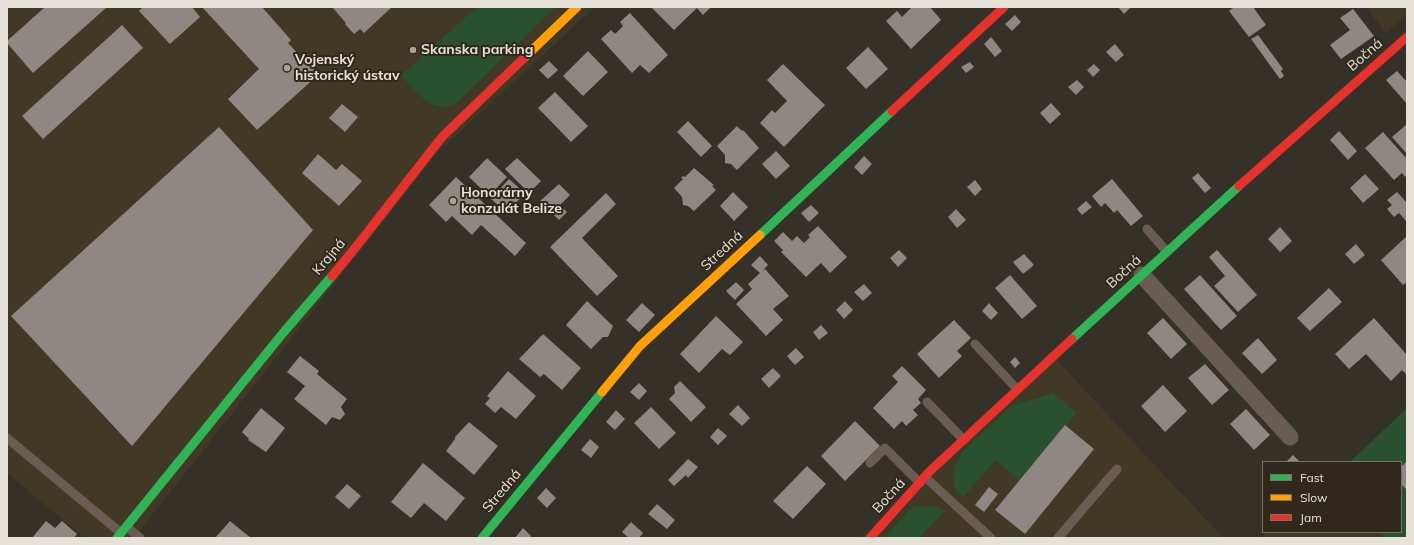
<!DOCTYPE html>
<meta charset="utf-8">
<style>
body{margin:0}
#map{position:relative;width:1414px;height:545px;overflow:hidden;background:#353129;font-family:Mulish,sans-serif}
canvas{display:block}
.frame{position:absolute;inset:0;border:8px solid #e6e2d9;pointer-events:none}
.legend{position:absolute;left:1262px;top:461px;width:140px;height:72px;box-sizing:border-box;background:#30291b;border:1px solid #797367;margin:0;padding:5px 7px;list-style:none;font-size:12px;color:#e6e2d9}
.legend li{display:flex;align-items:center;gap:8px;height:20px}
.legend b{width:20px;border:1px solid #797367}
</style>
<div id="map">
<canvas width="1414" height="545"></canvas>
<div class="frame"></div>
<ul class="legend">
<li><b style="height:5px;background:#30b455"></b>Fast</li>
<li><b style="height:5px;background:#ff9f0a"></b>Slow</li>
<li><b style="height:5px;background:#e5322d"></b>Jam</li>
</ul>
</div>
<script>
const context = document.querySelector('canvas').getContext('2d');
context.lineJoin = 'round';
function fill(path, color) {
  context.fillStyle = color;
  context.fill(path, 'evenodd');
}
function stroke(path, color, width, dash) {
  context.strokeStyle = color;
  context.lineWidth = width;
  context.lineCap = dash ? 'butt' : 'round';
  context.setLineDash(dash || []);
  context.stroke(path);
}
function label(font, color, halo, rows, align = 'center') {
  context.font = font + ' Mulish,sans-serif';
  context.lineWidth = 4;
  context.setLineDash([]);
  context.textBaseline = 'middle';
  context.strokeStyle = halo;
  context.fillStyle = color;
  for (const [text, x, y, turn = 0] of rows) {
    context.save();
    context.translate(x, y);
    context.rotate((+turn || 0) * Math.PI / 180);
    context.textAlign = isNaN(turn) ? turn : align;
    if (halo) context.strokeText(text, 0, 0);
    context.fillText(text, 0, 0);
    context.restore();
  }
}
fill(new Path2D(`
 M7,7H595L438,152L134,538H85L7,473Z
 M1366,7H1407V14L1386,33Z
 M1050,353L1223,538H862Z
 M1268,532H1379L1385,538H1260Z`), '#413925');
fill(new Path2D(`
 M477,7H556L457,102C434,117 419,93 403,78L402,75Z
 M1053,393L1077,413L1019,480L996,460L963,497L954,487L955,468L962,452L1010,407Z
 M1407,408V538H1385L1379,532H1401V462H1350Z
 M936,506L944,511L919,538H884L912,507Z`), '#29512f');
fill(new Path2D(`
 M45,7H107L33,73L7,43V41Z
 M143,7H192L200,17L170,44L139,11Z
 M202,7H262L291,40L288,43L301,57L309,66L313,63L316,67L313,70L318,75L257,130L228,99L259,69Z
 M332,7H392L364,33L360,29L354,34L345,24L346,23Z
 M651,7H711L703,15L697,8L674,30Z
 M912,7H930L941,20L911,49L886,21L897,11L902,17Z
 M1118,7H1129L1130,8L1124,14Z
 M1234,7H1253L1266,25L1249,37L1229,11Z
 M1353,9L1374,36L1341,59L1330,45L1350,30L1340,18Z
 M630,13L668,55L649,73L640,65L632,73L601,39L611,30L615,34L623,26L620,22Z
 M1015,15L1021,22L1012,31L1005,24Z
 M122,25L143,48L43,139L22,116Z
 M1258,35L1283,69L1281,71L1284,76L1280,79L1251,39Z
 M991,37L1002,51L995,57L984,44Z
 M1115,44L1124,55L1116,62L1106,52Z
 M868,47L888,69L866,89L846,68Z
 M588,51L608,72L583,96L563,76Z
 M549,61L558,70L548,79L539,70Z
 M970,62L974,67L966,73L961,67Z
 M783,64L825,105L784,147L760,123L772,110L775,113L787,101L767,80Z
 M1094,64L1100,70L1093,77L1087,70Z
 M1397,71L1407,82V104L1386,80Z
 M1077,80L1084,87L1076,95L1068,87Z
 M555,92L588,126L571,142L538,108Z
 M1051,103L1061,114L1050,124L1040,113Z
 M342,104L358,117L345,132L329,118Z
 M688,121L712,146L701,157L677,132Z
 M1407,124V154L1392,137Z
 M737,126L742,131L743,130L759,148L737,170L731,164L725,163V155L717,146Z
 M219,127L313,230L132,446L11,316Z
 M1339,131L1357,151L1348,160L1330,140Z
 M1383,132L1407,159V174L1405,177L1402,173L1394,180L1365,148Z
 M776,151L790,166L776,179L762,164Z
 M318,154L336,170L342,164L362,181L339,206L302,173Z
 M864,156L872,164L862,175L854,167Z
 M487,158L507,177L489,196L469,177Z
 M517,158L541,181L529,193L505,169Z
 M694,168L714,185L712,186L716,190L694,211L688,206L683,205L682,197L674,188L683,179L681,178L683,176L685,177Z
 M1198,173L1211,188L1205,193L1192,178Z
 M1365,174L1379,189L1363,203L1350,188Z
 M456,177L526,243L515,256L481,225L472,235L452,216L446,222L429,205Z
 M509,179L525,193L507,213L491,199Z
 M1112,179L1143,216L1131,226L1117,210L1114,213L1105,203L1101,207L1092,196Z
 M975,180L982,189L975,196L967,187Z
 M559,184L570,195L560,205L567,212L559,220L540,201Z
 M733,192L748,207L734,221L720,206Z
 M1397,192L1407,203V222L1399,213L1394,217L1387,209L1392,205L1387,200Z
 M606,193L616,204L582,238L618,276L597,296L550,247Z
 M1086,201L1092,207L1082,215L1077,209Z
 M811,205L819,213L809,222L801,213Z
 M956,209L966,220L957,228L948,217Z
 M818,226L847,257L830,273L821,263L806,277L781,252L783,250L774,241L783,232L792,241L797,236L804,243L810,237L808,235Z
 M1280,227L1292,241L1280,252L1268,239Z
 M1407,236V282L1403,285L1381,260Z
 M1356,244L1365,255L1354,264L1345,254Z
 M899,250L907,258L898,267L890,258Z
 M1217,250L1257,295L1238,312L1214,286L1225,276L1209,257Z
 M1024,254L1034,265L1023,274L1013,262Z
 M760,256L768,265L761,272L765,269L789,296L773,309L783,320L766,336L736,304L752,289L748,284L760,273L751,265Z
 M1010,275L1037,306L1022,319L995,288Z
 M1200,275L1237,316L1221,330L1184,289Z
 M736,282L744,290L735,300L726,291Z
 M864,284L872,293L863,301L854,292Z
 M1329,288L1342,302L1310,331L1297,318Z
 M587,301L613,326L608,337H603L591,349L566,325Z
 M845,301L853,310L844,319L836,310Z
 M642,303L655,315L639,332L626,320Z
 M989,303L998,313L991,320L982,311Z
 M716,316L743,342L730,355L722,349L699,373L680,354Z
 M1163,318L1187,344L1171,359L1147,333Z
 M1374,318L1407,355V375L1402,370L1391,381L1366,354L1349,369L1335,354Z
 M954,320L971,338L957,351L962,356L939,378L917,354Z
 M821,325L828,333L819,340L813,332Z
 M543,334L581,368L562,390L544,374L540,377L519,359Z
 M1258,338L1277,360L1262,374L1242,353Z
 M796,348L804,357L795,365L787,356Z
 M300,356L319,371L317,374L347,399L341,407L345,414L340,420L332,417L326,425L294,399L305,386L287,372Z
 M1015,357L1020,363L1015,368L1010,362Z
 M1205,364L1229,390L1212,405L1188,378Z
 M902,366L926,390L918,399L921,403L913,410L918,415L906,426L902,421L894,429L873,408L898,382L892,376Z
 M773,368L781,376L769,388L761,379Z
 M508,371L536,396L516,419L501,407L495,413L485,404L490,398L487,396Z
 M680,381L706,407L691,422L669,399L675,393L674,387Z
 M639,383L647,391L639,400L630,392Z
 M1163,385L1187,411L1165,432L1141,406Z
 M738,405L750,418L742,426L729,414Z
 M651,407L676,433L659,449L634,423Z
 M261,408L285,428L266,452L248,440L249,439L242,432Z
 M1246,409L1270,435L1254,450L1230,424Z
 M616,410L625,419L615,430L606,422Z
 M855,421L880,446L845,481L821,456Z
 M469,422L498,446L474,475L446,451L455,439V437Z
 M1065,425L1094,449L1025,534L995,510Z
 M718,428L727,436L718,445L710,437Z
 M590,439L599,447L591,458L581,450Z
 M1293,455L1300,462H1286Z
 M688,459L698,467L688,478L686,475L674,486L668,480Z
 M1407,461V489H1406L1401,484V467Z
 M423,463L465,498L446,521L424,503L411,518L391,502Z
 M807,466L826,484L793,519L773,501Z
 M347,484L361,496L349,509L335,497Z
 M989,487L998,494L984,512L975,505Z
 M546,488L556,498L547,508L537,498Z
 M657,504L675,520L667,529L648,514Z
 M46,521L55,528L62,521L77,534L74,538H32Z
 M230,521L251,538H215Z
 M631,522L643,533L639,538H629L622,532Z
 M523,528L531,536L530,538H515Z`), '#8e8783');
stroke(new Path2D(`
 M1147,229L1167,252
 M975,344L1017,389
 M927,402L964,440
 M7,438L121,533
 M870,463L885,448L920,483
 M925,477L991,538
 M127,527L140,538
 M1058,538L1117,469`), '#695d53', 9);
stroke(new Path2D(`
 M1142,275L1290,437`), '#695d53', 17);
stroke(new Path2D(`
 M760,235L892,111
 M1072,339L1239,186
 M117,538L283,333L332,276
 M482,538L602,392`), '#30b455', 9);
stroke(new Path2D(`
 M524,58L577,7
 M602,392L640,346L760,235`), '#ff9f0a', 9);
stroke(new Path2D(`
 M892,111L1004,7
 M1239,186L1407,37
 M332,276L352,252L442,137L524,58
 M870,538L930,471L1072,339`), '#e5322d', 9);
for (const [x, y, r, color] of [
 [413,50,4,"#a8a49b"],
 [287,68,4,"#a8a49b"],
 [453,201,4,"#a8a49b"]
]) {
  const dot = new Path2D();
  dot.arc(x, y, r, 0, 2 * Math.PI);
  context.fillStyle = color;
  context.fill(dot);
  stroke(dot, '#30291b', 1.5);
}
label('bold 14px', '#e6e2d9', '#30291b', [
 ["Skanska parking",421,50],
 ["Vojenský",295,60],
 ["historický ústav",295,76],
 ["Honorárny",461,193],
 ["konzulát Belize",461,209]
], 'left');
label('14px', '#e6e2d9', '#30291b', [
 ["Bočná",1365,55,-41],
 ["Stredná",722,251,-43],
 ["Krajná",329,257,-50],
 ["Bočná",1124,272,-43],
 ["Stredná",502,491,-50],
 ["Bočná",889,496,-48]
]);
</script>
